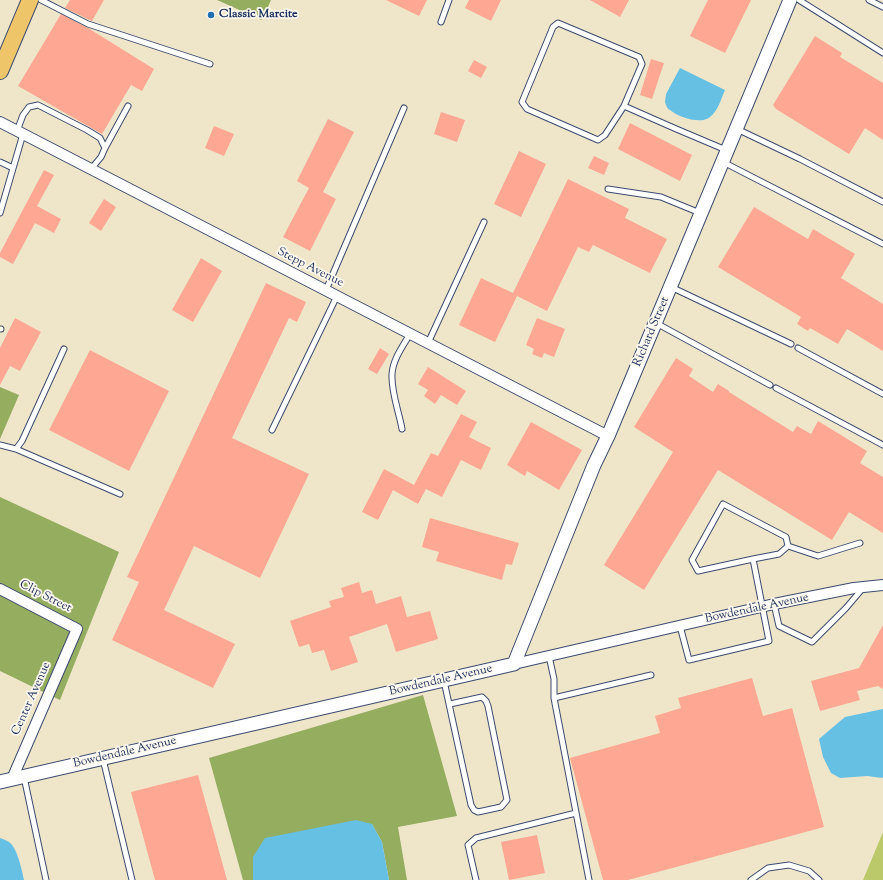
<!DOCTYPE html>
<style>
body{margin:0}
canvas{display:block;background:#efe6ca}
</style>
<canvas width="883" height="880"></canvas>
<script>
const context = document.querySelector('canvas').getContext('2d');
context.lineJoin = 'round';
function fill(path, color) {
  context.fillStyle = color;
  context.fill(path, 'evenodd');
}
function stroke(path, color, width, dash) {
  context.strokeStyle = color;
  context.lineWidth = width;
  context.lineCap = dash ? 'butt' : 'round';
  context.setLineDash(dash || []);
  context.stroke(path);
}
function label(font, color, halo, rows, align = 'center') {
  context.font = font + ' "Sorts Mill Goudy",serif';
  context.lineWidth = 3.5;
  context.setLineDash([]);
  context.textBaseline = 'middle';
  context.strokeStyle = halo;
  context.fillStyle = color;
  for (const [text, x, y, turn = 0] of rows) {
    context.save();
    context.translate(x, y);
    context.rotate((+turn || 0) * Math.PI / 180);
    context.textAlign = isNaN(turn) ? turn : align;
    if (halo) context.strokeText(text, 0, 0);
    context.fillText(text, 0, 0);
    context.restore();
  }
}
fill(new Path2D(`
 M883,832V880H863Z`), '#bcc96b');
fill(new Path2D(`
 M217,0H271L262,20Z
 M0,387L19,395L0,439Z
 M0,497L119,552L60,700L0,671Z
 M423,695L457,816L398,827L407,880H389L382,842L372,824L253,857V880H243L209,758Z`), '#95ad5f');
fill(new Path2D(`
 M680,68L725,90C721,99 718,111 710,117C701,125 678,117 670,110C667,109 666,105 665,102L666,94Z
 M883,709V777L882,778L867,776L840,778L831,773L823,757L819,739L845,717Z
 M356,820L372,824L382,842L389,880H253V857L265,838Z
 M0,838C3,839 6,840 9,842C17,847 22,870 24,880H0Z`), '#66c0e4');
fill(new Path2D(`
 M70,0H104L92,21L65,8Z
 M386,0H427L419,16Z
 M469,0H501L491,21L465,8Z
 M590,0H629L620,17Z
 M708,0H751L725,53L690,36Z
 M61,14L88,28L154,69L142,91L131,85L102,134L18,86Z
 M815,36L842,53L840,57L883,83V140L865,128L849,154L776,109L773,105Z
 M651,59L664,63L652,99L640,95Z
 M474,60L487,67L481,78L468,71Z
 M441,112L465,120L457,142L434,134Z
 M328,119L354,132L323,192L336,199L310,251L283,237L309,188L297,181Z
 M630,123L692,155L680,181L618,149Z
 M214,126L234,134L224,156L205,148Z
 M519,151L546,164L521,217L494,204Z
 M594,156L609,163L604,175L588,168Z
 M44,170L54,175L37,206L61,219L54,233L35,223L13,264L0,257V253Z
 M568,179L629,209L625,218L667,239L650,273L593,245L589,252L578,247L547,311L517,296L495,342L459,325L481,278L513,293Z
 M104,199L116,207L101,231L89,223Z
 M754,207L808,239L813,229L855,254L841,278L883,304V351L847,329L838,344L810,328L808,331L797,324L801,317L718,267Z
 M201,258L222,271L193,322L172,310Z
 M266,283L306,302L297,322L289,318L232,438L309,474L260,578L194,546L164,610L235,644L213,688L112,640L139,582L127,577Z
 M15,318L41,332L20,371L10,366L0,385V348Z
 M537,318L565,329L554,357L544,353L542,358L532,354L534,349L526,345Z
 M380,348L389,354L377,374L368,369Z
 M90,350L169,391L129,471L49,430Z
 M676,358L693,369L689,376L713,392L718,384L729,391V392L793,432L797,426L811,434L818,421L867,451L860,463L883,477V533L849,512L832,540L718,470L644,590L604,565L673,452L634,427Z
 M428,367L466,391L457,405L441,395L435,404L424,396L428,390L418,384Z
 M461,414L477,422L469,437L491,448L481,470L461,460L442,497L426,489L418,504L393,490L378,520L362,512L384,469L414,485L431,453L438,456Z
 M531,422L582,450L559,490L527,471L525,476L507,465Z
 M430,518L519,543L512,565L506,564L502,580L436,561L439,552L422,547Z
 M359,582L362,593L372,590L376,604L401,596L407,617L430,611L438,639L396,652L387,624L349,637L358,662L331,671L324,650L312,653L309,644L299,647L290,621L331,607L329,601L344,597L341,588Z
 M883,625V689L878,686L857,691L860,700L820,711L811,681L859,668Z
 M752,678L763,716L792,708L824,827L628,880H603L570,758L660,733L655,716L681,708L678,698Z
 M198,775L227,880H155L131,792Z
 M537,835L545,873L509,880L501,842Z`), '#fea792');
const service = new Path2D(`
 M41,0L88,24L210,64
 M799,0L883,53
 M869,0L883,7
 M441,22L449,0
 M624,106L605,135L598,140L527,109L522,102L553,27L558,23L639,57L642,64L624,106L674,128L726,150
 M737,129L800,159L883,202
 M17,131L23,115L29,107L38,105L87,130L100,138L105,148L101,157L91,169
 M105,148L128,106
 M0,162L13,168
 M723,162L883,244
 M608,189L661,197L700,213
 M0,213L23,134
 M671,287L791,344
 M326,290L404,108
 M656,323L770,385
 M0,329H1
 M428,343L484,222
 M798,348L883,394
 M776,388L883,445
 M402,429C399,412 391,392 392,374C393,359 403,346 410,334
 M272,430L337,296
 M0,445L16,449L120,494
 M16,449L22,441L64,349
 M788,546L818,556L860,543
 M774,604L779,626L812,642L846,608L863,588
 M680,626L689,660L769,641L753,559L779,554L788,546L786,537L723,504L692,560L698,571L753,559
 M549,656L554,679V698L651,675
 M444,681L471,805L474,810L478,812L501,807L507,800L488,706L486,701L482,697L450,704
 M554,698L589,880
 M103,759L132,880
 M24,777L46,880
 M476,880L468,845L476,838L576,813
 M751,880L768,868L789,865L809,871L819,880`);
const minor = new Path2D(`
 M0,122L608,436
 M0,589L77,629L12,779
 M514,664L774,604L854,588L883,585`);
const tertiary = new Path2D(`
 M0,782L514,664L594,465L608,436L790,0`);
const primary = new Path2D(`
 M0,71L30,0`);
stroke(service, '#3b4a6e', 7);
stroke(minor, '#3b4a6e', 12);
stroke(tertiary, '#3b4a6e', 15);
stroke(primary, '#3b4a6e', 18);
stroke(service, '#fff', 5);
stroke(minor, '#fff', 10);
stroke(tertiary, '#fff', 13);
stroke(primary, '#eec569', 16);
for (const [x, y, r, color] of [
 [211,15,4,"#1f6fb2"]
]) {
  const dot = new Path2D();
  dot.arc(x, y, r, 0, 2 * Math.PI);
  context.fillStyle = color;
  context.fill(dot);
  stroke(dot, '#fbf7ec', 1.5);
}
label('bold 12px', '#1b2f5e', '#fbf7ec', [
 ["Classic Marcite",219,15]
], 'left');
label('12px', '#1b2f5e', '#fbf7ec', [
 ["Stepp Avenue",310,268,27],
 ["Richard Street",652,332,-67],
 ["Clip Street",45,597,27],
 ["Bowdendale Avenue",757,609,-12],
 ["Bowdendale Avenue",441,681,-13],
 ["Center Avenue",32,699,-66],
 ["Bowdendale Avenue",125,753,-13]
]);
</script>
